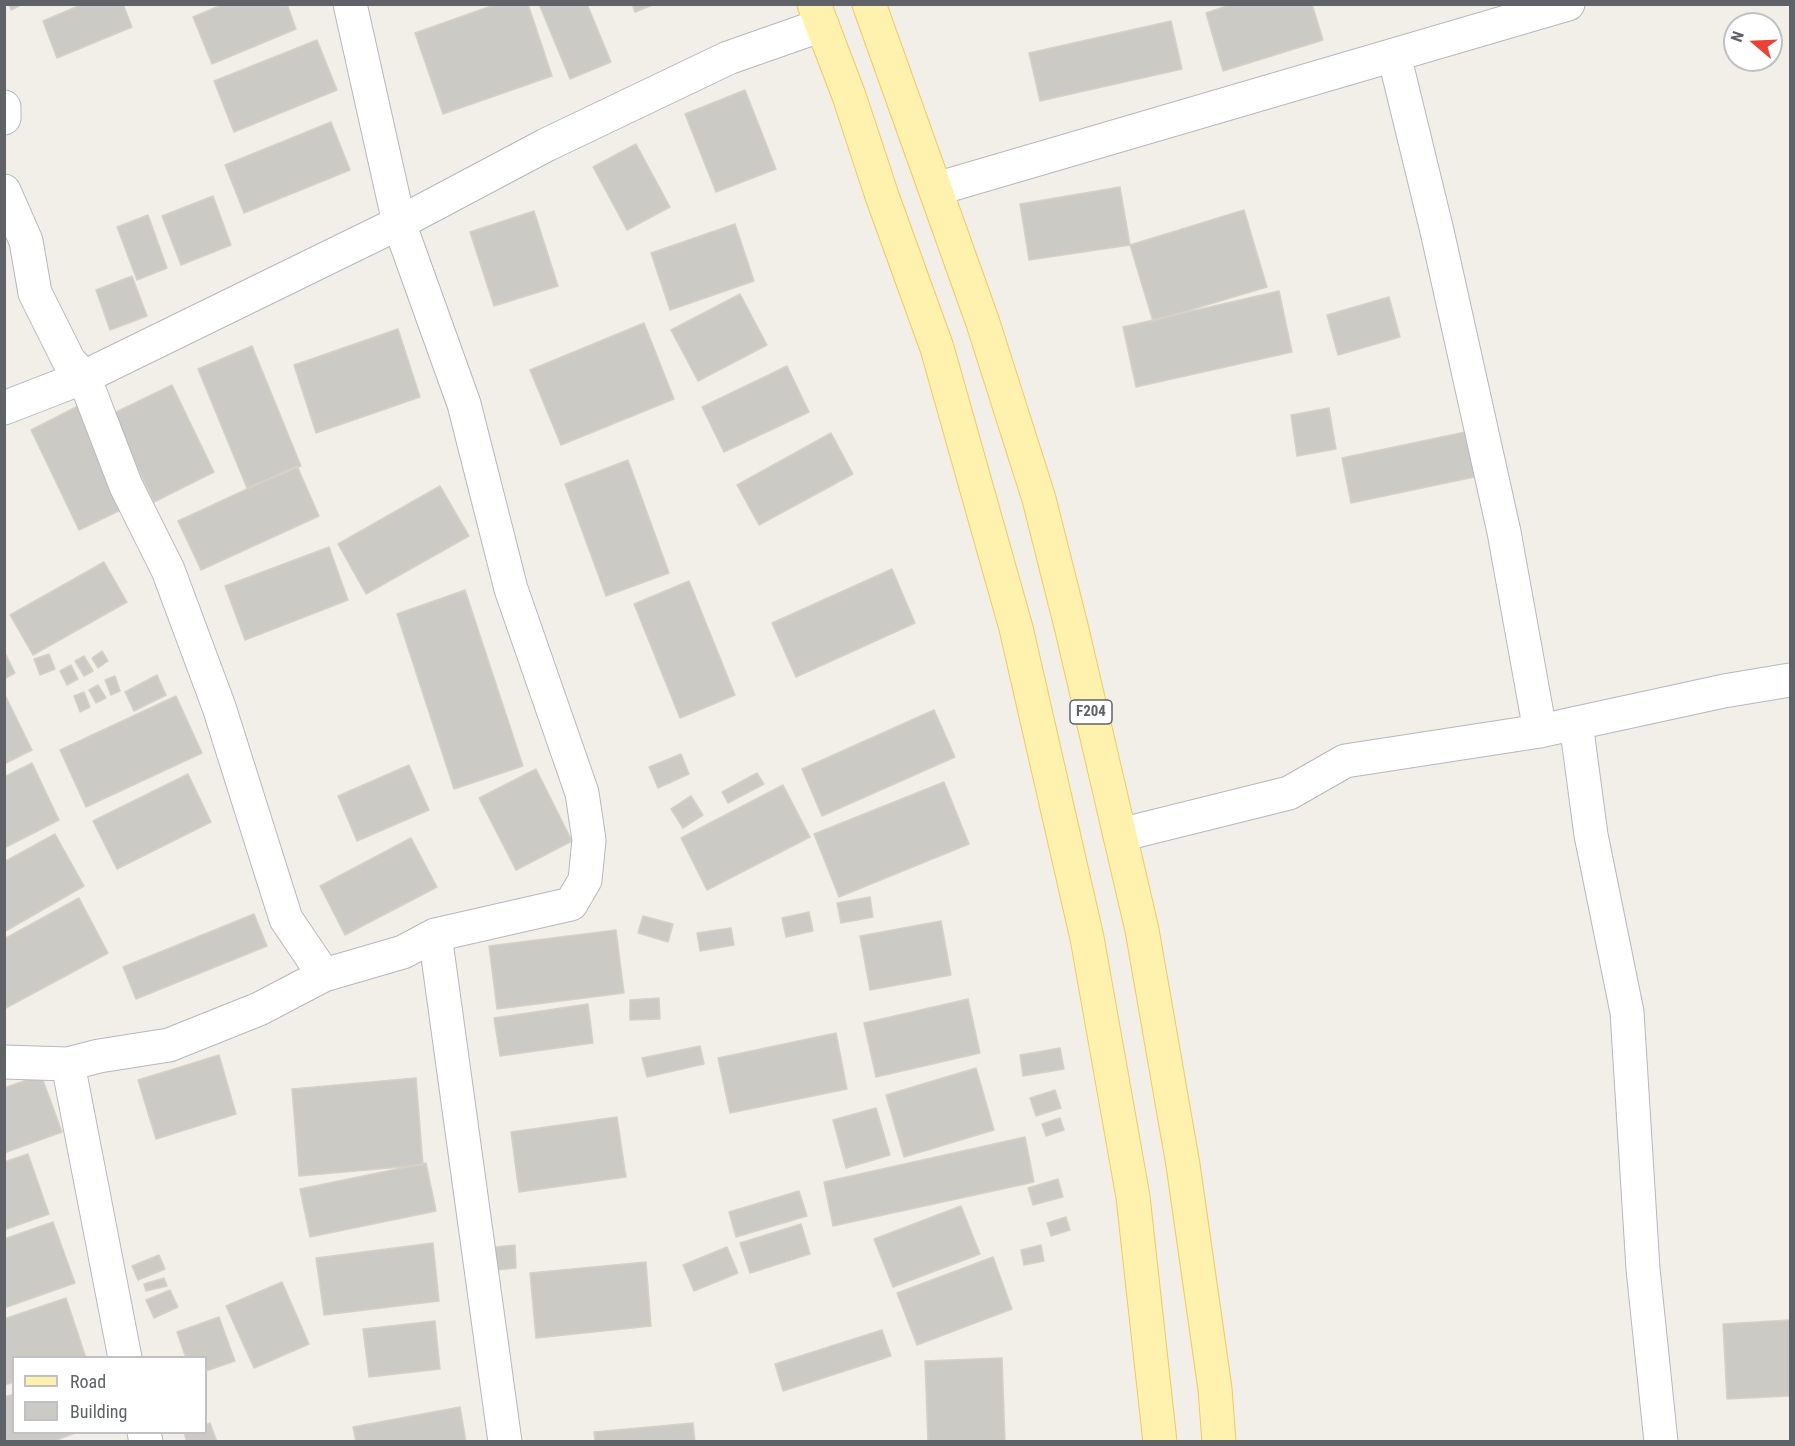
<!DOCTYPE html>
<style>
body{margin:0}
#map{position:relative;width:1795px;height:1446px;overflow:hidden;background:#f1efe8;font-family:"Roboto Condensed",sans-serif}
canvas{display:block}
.frame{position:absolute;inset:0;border:6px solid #5f6368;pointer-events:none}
.legend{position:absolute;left:12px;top:1356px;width:195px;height:78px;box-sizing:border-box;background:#fff;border:2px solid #bfc1c3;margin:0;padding:8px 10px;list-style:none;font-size:18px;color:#5f6368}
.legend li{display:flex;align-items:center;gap:12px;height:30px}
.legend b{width:30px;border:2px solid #bfc1c3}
.north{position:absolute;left:1723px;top:12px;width:60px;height:60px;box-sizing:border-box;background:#fff;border:2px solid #bfc1c3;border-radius:50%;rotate:289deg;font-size:16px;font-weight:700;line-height:24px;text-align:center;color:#5f6368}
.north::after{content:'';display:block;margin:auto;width:21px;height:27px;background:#ea4335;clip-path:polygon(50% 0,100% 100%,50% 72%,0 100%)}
</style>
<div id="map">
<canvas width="1795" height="1446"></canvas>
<div class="frame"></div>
<ul class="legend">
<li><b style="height:8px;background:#fff2af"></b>Road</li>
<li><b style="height:16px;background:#cccac5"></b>Building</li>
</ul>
<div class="north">N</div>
</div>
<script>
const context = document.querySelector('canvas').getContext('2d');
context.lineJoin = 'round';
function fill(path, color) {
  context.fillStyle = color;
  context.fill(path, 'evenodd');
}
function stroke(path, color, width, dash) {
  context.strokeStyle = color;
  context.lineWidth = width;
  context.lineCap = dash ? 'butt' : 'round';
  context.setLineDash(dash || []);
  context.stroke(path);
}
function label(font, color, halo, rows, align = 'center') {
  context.font = font + ' "Roboto Condensed",sans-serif';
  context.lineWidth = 4.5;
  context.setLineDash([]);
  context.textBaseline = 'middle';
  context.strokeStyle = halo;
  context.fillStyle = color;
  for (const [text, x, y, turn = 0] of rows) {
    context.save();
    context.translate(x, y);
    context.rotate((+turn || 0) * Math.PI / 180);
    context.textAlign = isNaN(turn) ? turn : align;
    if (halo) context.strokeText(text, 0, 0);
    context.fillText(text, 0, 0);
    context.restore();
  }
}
const building = new Path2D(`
 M9,4H23L11,10Z
 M83,4H123L132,27L57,58L43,21Z
 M224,4H287L296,29L212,64L193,17Z
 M497,4H528L552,76L443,114L415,33Z
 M539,4H587L611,62L570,79Z
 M632,4H655L635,12Z
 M1232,4H1312L1323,40L1223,71L1206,13Z
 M1171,21L1182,69L1040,101L1029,53Z
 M317,40L337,90L234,132L214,81Z
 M745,90L776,169L716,192L685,114Z
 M331,122L350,170L244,213L225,165Z
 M636,144L670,207L627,230L593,167Z
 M1120,187L1130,245L1029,260L1020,204Z
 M213,196L231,245L181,265L162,216Z
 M1244,210L1267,287L1153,321L1130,245Z
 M534,211L558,286L494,306L470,232Z
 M148,215L167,268L137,280L117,227Z
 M735,224L754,281L670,310L651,253Z
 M132,276L147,316L110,330L96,290Z
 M1279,291L1292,352L1136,387L1123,327Z
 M740,294L767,345L698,381L671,330Z
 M1389,297L1400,337L1338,355L1327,315Z
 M644,323L674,399L561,445L530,370Z
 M398,329L420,397L316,433L294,365Z
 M252,346L301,466L247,488L198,369Z
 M787,366L809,412L724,452L702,407Z
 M172,385L214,472L154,502L112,414Z
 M80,405L129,506L79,530L31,430Z
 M1329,408L1336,449L1297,456L1291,415Z
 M1470,431L1479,476L1351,503L1342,458Z
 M831,433L853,474L759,525L737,485Z
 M628,460L669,573L606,596L565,484Z
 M297,466L319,516L201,570L178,521Z
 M440,486L469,536L366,594L338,544Z
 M329,547L348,600L245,640L225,586Z
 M104,562L127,602L33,655L10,615Z
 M892,569L915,623L796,677L772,623Z
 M689,581L735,695L680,718L634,604Z
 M465,590L523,766L454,789L397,614Z
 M4,651L15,673L4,679Z
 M102,651L108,661L98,668L92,658Z
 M49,654L55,669L40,675L34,659Z
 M84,656L93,671L84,676L75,661Z
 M71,665L78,679L67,685L60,671Z
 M157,675L166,695L134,711L125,692Z
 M115,676L120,691L111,695L105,680Z
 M98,685L106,698L96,703L89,690Z
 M84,692L90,707L80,712L74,696Z
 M176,696L202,753L86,807L60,750Z
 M4,697H6L32,750L4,764Z
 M934,710L955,757L822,816L802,769Z
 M681,754L689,774L658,788L649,767Z
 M32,763L59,820L4,848V777Z
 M409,765L429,810L357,841L338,796Z
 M536,769L572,841L516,870L479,798Z
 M757,773L764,784L728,803L722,792Z
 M188,774L211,822L117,869L93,821Z
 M944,782L969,844L839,897L814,834Z
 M783,785L810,837L707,890L681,838Z
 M691,796L703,815L683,828L671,809Z
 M55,834L84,886L4,932V862Z
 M411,838L437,887L345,935L320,886Z
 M870,897L873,917L841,923L837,903Z
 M79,898L108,953L4,1009V939Z
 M809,912L813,931L786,937L782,918Z
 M254,914L267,946L136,999L123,967Z
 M643,916L673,924L668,942L638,933Z
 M941,921L951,975L870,990L860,936Z
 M731,928L734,945L700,951L697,933Z
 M616,930L624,993L497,1009L489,946Z
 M659,998L660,1019L630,1020V1000Z
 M968,999L980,1053L876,1077L864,1023Z
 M588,1004L593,1043L500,1056L494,1018Z
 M836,1033L847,1089L730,1113L718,1058Z
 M700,1046L704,1064L647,1077L642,1058Z
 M1060,1048L1064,1069L1023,1076L1020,1055Z
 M219,1055L236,1114L156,1139L138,1080Z
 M976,1068L994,1130L904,1157L886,1095Z
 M41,1075L62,1132L4,1153V1088Z
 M416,1078L423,1165L299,1176L292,1089Z
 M1055,1090L1061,1108L1036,1116L1030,1098Z
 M876,1108L890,1155L846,1168L833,1120Z
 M617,1117L626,1177L519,1192L511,1132Z
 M1060,1118L1064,1130L1046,1136L1042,1124Z
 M1025,1137L1034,1182L833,1226L824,1182Z
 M28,1154L49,1214L4,1230V1162Z
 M426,1163L436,1211L310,1237L300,1189Z
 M1058,1179L1063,1197L1033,1205L1028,1188Z
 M799,1191L807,1216L736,1237L729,1212Z
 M961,1206L980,1254L893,1287L874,1239Z
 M1066,1217L1070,1230L1051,1236L1047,1223Z
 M53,1222L75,1283L4,1308V1239Z
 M801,1224L810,1254L750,1273L740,1243Z
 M433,1243L439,1301L324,1315L316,1258Z
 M515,1245L516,1268L496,1270L495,1247Z
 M1041,1245L1044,1261L1024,1265L1021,1250Z
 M727,1247L738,1273L694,1291L683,1265Z
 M159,1255L165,1269L138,1280L132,1266Z
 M993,1257L1012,1309L917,1345L897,1293Z
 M646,1262L651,1326L536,1338L530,1273Z
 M164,1278L167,1286L146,1291L144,1284Z
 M282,1282L309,1344L254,1368L226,1306Z
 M170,1290L178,1307L154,1318L146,1300Z
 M66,1298L86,1358H14V1382L4,1385V1319Z
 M219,1317L235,1361L206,1371V1358H186L177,1332Z
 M1790,1320V1396L1727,1399L1723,1324Z
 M435,1321L440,1369L369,1377L363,1329Z
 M882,1330L891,1356L783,1391L775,1364Z
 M1002,1358L1005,1442H928L925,1361Z
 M14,1394V1432H78L51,1442H4V1397Z
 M460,1407L466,1442H356L353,1427Z
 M210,1423L217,1442H187L184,1433L206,1432V1425Z
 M693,1423L695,1442H595L594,1432Z`);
fill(building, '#cccac5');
stroke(building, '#d6d1c6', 1.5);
const minor = new Path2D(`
 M1394,55L1437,231L1504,532L1540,731
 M4,107V118
 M936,189L1568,4
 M4,191L26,241L35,293L69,361L84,377L126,486L168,570L219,707L286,919L324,975
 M4,408L84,377L399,223L546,145L728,58L822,25
 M1576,723L1591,835L1627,1012L1643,1269L1661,1442
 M1120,835L1289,793L1345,761L1540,731L1724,691L1790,680
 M435,935L505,1442
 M4,1062L68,1064L99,1056L169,1045L259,1009L324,975L403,952L435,935L571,904L585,880L589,840L582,793L511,589L464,404L399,223L350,4
 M68,1064L125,1358
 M144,1432L146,1442`);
const primary = new Path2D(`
 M814,4L849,96L882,196L937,348L1016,628L1087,938L1133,1197L1160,1442
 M869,4L983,323L1039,499L1072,630L1142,930L1183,1165L1215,1389L1219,1442`);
stroke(minor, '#b5b8bc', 35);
stroke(primary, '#f2c960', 35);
stroke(minor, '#fff', 33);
stroke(primary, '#fff2af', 33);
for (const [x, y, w] of [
 [1091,712,42]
]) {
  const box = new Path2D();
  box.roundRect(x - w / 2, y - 12, w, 24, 4.5);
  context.fillStyle = '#fff';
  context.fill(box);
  stroke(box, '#5f6368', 1.5);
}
label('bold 15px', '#5f6368', null, [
 ["F204",1091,712]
]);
</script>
